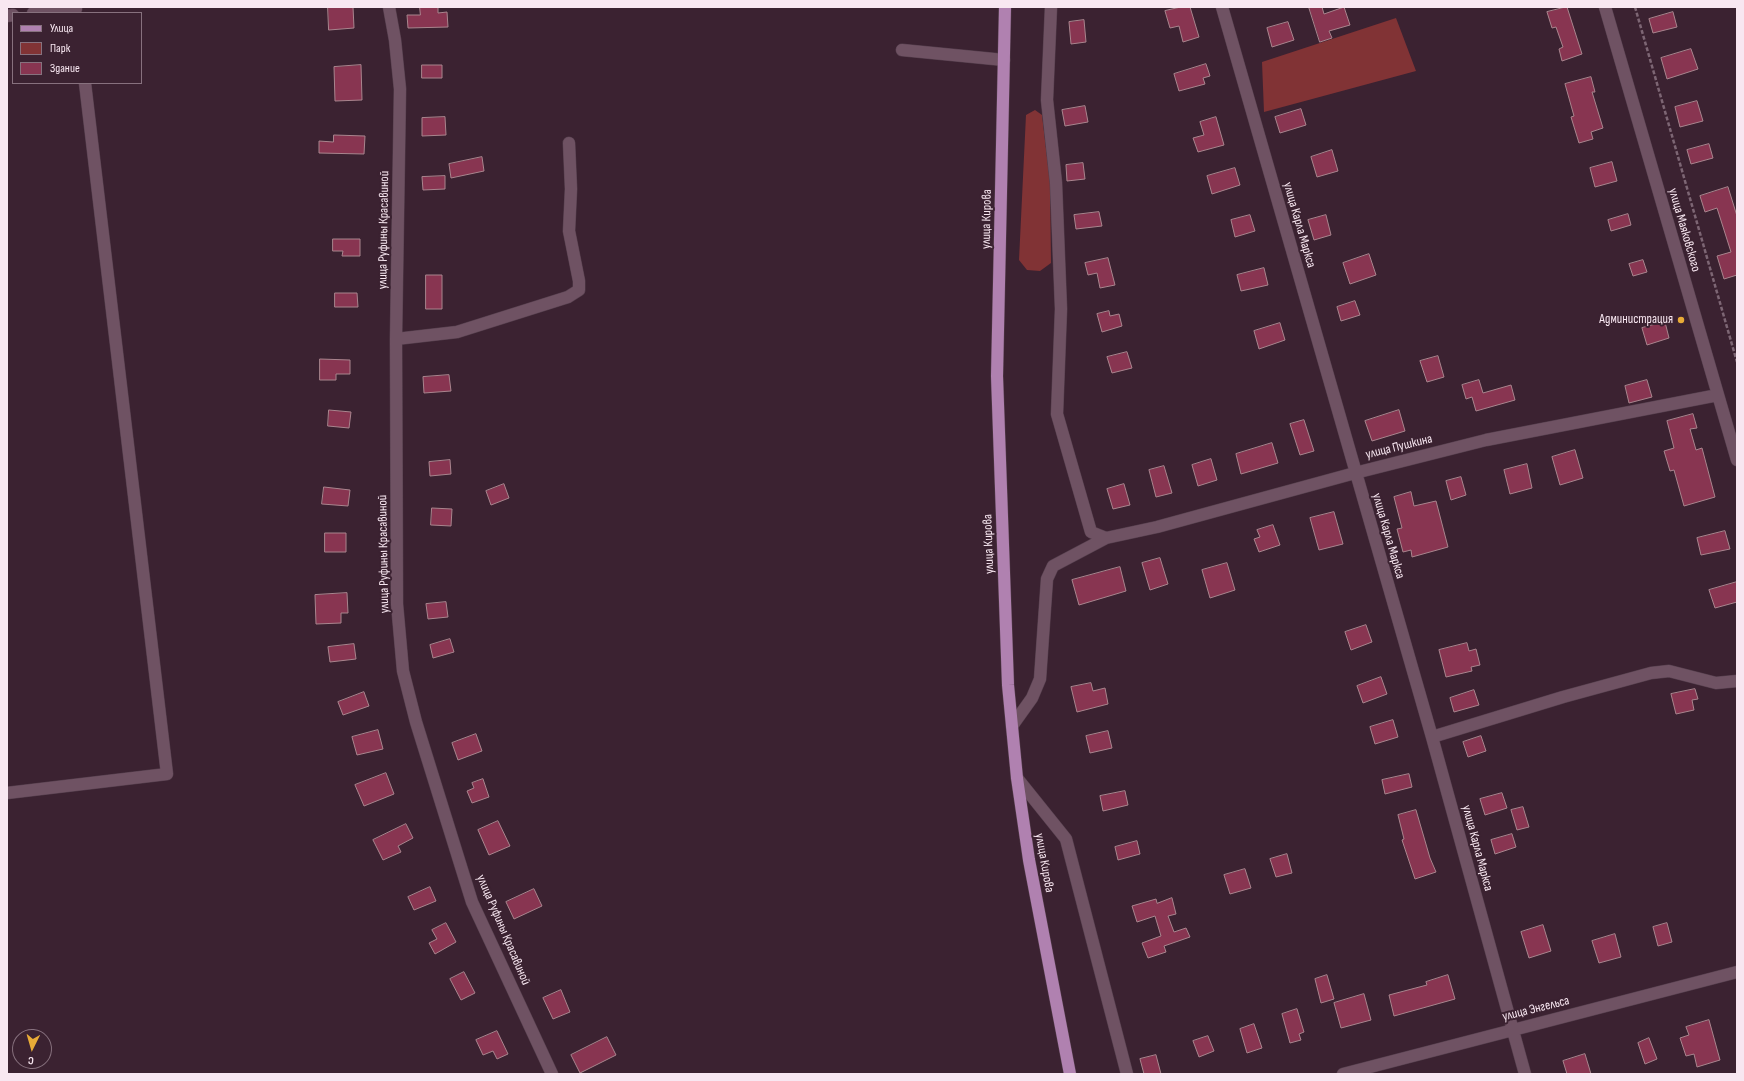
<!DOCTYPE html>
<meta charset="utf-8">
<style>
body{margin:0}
#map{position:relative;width:1744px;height:1081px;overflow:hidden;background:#3b2231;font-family:"Sofia Sans Condensed",sans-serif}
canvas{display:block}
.frame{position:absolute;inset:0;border:8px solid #f8e7f1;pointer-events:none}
.legend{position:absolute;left:12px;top:12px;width:130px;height:72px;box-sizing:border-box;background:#3b2231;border:1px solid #87717e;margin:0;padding:5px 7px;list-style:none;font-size:12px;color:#f8e7f1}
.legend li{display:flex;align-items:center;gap:8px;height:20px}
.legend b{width:20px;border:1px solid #87717e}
.north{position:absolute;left:12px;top:1029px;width:40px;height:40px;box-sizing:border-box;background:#3b2231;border:1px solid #87717e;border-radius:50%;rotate:185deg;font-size:11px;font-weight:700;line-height:16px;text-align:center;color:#f8e7f1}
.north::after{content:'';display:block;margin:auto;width:14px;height:18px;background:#e8ab37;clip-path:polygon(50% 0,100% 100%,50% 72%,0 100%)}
</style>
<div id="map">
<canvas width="1744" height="1081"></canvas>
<div class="frame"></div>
<ul class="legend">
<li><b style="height:5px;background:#b081b0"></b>Улица</li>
<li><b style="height:11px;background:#813335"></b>Парк</li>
<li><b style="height:11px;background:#883551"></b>Здание</li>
</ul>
<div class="north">С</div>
</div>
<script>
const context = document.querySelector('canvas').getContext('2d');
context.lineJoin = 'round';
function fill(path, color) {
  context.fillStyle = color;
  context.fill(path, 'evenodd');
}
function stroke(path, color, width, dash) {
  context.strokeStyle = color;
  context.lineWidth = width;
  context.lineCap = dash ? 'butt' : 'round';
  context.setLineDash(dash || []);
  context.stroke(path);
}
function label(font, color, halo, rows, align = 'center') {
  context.font = font + ' "Sofia Sans Condensed",sans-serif';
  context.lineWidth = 4;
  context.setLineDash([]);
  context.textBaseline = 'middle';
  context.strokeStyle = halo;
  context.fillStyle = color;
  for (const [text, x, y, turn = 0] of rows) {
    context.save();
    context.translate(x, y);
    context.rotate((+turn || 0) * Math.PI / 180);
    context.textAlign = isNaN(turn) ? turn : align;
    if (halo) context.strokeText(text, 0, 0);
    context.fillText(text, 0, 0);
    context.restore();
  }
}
fill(new Path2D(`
 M1396,18L1416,71L1264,112L1262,62Z
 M1035,110L1042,115L1050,182L1051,263L1040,271L1027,270L1019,260L1026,115Z`), '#813335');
const building = new Path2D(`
 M328,7H353L354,28L329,30Z
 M420,7H438V13L447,12L448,27L408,28L407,15H420Z
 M1181,7H1190L1199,37L1183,42L1179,26L1170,28L1165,11Z
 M1309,7H1322L1324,14L1344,7L1350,25L1329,31L1332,38L1320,42Z
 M1567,7L1582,54L1562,61L1559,49L1563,47L1556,27L1552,28L1547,12Z
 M1673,12L1677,27L1653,33L1649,19Z
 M1084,20L1086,42L1071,44L1069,22Z
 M1288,22L1294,40L1272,47L1267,28Z
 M1691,49L1698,69L1667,79L1661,58Z
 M1206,64L1210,76L1203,78L1205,84L1179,91L1174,74Z
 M361,65L362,100L335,101L334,67Z
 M422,65H442V78H422Z
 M1591,77L1595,92H1592L1603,128L1591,132L1593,139L1579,143L1571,117L1574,116L1565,84Z
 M1697,101L1703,121L1680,127L1675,107Z
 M1085,106L1088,122L1065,126L1062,110Z
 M1301,109L1306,125L1280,133L1275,117Z
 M445,117L446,135L422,136V118Z
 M1216,117L1224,145L1198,152L1193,138L1204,135L1200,122Z
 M334,135L365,136L364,154L319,153V141L333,142Z
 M1709,144L1713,158L1691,164L1687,150Z
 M1332,150L1338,171L1317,177L1311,157Z
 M482,157L484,171L451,178L449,164Z
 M1612,162L1617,181L1595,187L1590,168Z
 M1083,163L1085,179L1067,181L1066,165Z
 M1235,168L1240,185L1212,194L1207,176Z
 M445,176V189L423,190L422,177Z
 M1728,187L1737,216V275L1724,279L1717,256L1731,252L1717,208L1705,212L1700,196Z
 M1099,212L1102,226L1076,229L1074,215Z
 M1628,214L1631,225L1611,231L1608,220Z
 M1250,215L1255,231L1235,237L1231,220Z
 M1326,215L1331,235L1314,240L1308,220Z
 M333,239H360V256H342L343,251H333Z
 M1369,254L1376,275L1350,284L1343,263Z
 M1108,258L1115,285L1100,288L1097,273L1088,275L1085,263Z
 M1643,260L1647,272L1633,276L1629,264Z
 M1264,268L1268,285L1241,291L1237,275Z
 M426,275H442V309H426Z
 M335,293H357L358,307H335Z
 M1355,301L1360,315L1341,321L1337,307Z
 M1109,311L1110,316L1119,314L1122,326L1102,332L1097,314Z
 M1665,322L1669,338L1647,345L1642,328Z
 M1280,323L1285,340L1259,349L1254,331Z
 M1127,352L1132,368L1112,373L1107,357Z
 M1438,356L1444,377L1427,382L1420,361Z
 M320,359L350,360V374H336V380H320Z
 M449,375L451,391L424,393L423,377Z
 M1479,380L1483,393L1511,385L1515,400L1476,411L1472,397L1466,399L1462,385Z
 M1647,380L1652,397L1629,403L1625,386Z
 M329,410L351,412L349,428L328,426Z
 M1399,410L1405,431L1372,441L1365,421Z
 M1693,414L1697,428L1690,429L1696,450L1702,448L1715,497L1684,506L1674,470L1670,471L1664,451L1674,448L1667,421Z
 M1304,420L1314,451L1300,455L1290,424Z
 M1272,443L1278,463L1241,474L1236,454Z
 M1575,450L1583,478L1560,485L1552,457Z
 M1211,459L1217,480L1198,486L1192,465Z
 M450,460L451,474L430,476L429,462Z
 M1527,464L1532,488L1510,494L1504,470Z
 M1164,466L1172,493L1156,497L1149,470Z
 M1461,477L1466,495L1451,500L1446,481Z
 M504,484L509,498L491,505L486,491Z
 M1124,484L1130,505L1113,509L1107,489Z
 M324,487L350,490L348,506L322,504Z
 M1411,492L1414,506L1436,501L1448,547L1412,557L1411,550L1403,552L1397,529L1402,528L1394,497Z
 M432,508L452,509L451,526L431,525Z
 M1334,512L1343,544L1319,550L1310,518Z
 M1273,525L1280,545L1259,552L1254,539L1260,537L1257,530Z
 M1725,531L1730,549L1701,555L1697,538Z
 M325,533H346V552H325Z
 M1160,558L1168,584L1150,590L1142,563Z
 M1227,563L1235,590L1210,598L1202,570Z
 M1120,567L1126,591L1079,605L1072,580Z
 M1737,582V602L1715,608L1709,590Z
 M347,593L348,613H341V623L316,624L315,595Z
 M446,602L448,617L428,619L426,604Z
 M1366,625L1372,642L1351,650L1345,632Z
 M450,639L454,652L433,658L430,645Z
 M1467,643L1469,651L1476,649L1480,665L1471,667L1472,671L1446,677L1439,650Z
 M354,644L356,659L330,662L328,647Z
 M1381,677L1387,694L1363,703L1357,686Z
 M1091,683L1093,691L1105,688L1108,704L1077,712L1071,687Z
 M1695,689L1698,699L1692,700L1694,710L1676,714L1671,694Z
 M1474,690L1479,705L1454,712L1450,698Z
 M364,692L369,706L343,715L338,702Z
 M1393,720L1398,737L1375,744L1370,727Z
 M378,730L383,749L357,755L352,737Z
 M1108,731L1112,748L1090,753L1086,736Z
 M476,734L482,751L458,760L452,743Z
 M1481,736L1486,751L1468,757L1463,742Z
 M386,773L394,794L364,806L355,785Z
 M1409,774L1412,787L1385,794L1382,780Z
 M483,779L489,797L472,803L467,791L474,788L472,783Z
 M1125,791L1128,805L1103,811L1100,796Z
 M1502,793L1507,808L1485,815L1480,799Z
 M1523,807L1529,827L1517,830L1511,810Z
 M1416,810L1430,858L1436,872L1415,879L1402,840L1404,839L1398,815Z
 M498,821L510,846L489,855L478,830Z
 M406,824L413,838L398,846L401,852L383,860L373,840Z
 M1512,834L1516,847L1495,854L1491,840Z
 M1137,841L1140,854L1118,860L1115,847Z
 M1287,854L1292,873L1276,877L1270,859Z
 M1245,869L1251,888L1230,894L1224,875Z
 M430,887L436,901L414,910L408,897Z
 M534,889L542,906L514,919L506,902Z
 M1172,898L1176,914L1168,916L1174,932L1186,928L1190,937L1164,946L1166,952L1148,958L1142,943L1161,936L1155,916L1137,922L1132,906L1156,899L1157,903Z
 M446,923L456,942L435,954L429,943L437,939L432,930Z
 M1667,923L1672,942L1658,946L1653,927Z
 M1543,925L1551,951L1529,958L1521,932Z
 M1615,934L1621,957L1599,963L1592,941Z
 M464,972L475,993L461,1000L450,979Z
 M1327,975L1334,999L1321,1003L1315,979Z
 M1448,975L1455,999L1394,1016L1389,995L1427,985L1426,982Z
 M561,990L570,1012L553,1019L543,998Z
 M1364,994L1371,1020L1341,1028L1334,1003Z
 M1297,1009L1304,1032L1299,1034L1301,1040L1290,1043L1282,1014Z
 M1709,1020L1720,1060L1697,1067L1694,1054L1686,1056L1680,1038L1689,1035L1686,1027Z
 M1254,1024L1262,1048L1247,1053L1240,1029Z
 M497,1031L508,1054L497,1059L493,1051L483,1055L476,1040Z
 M1208,1036L1214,1051L1199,1057L1193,1041Z
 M607,1037L616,1055L580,1073L571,1055Z
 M1649,1038L1657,1059L1645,1064L1638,1043Z
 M1585,1054L1591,1074H1567L1563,1061Z
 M1156,1055L1161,1074H1144L1140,1059Z`);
fill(building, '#883551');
stroke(building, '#a9858e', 1);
const minor = new Path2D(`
 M389,7L395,40L400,89L396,339L397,604L403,671L416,722L472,902L552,1074
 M1051,7L1047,100L1056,183L1061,309L1057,414L1091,532L1106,538L1157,527L1355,473L1486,440L1718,395
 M1222,7L1432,737L1525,1074
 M1605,7L1737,460
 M33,13L76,9V7
 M7,16L13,15
 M902,50L1004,60
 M396,339L457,332L568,297L579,290V281L569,231L571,189L569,143
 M1012,726L1032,698L1040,679L1047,579L1053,566L1106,538
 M1432,737L1563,697L1651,673L1669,671L1716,683L1737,681
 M1017,778L1066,839L1127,1074
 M7,793L167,774L85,83
 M1343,1074L1737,972`);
const major = new Path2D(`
 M1005,7L997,376L1008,685L1017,778L1029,860L1070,1074`);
stroke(minor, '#553f4d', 13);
stroke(major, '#553f4d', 13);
stroke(new Path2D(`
 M1635,7L1737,362`), '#7d6674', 2.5, [4, 2]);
stroke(minor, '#6f5263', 12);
stroke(major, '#b081b0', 12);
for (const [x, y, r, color] of [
 [1681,320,4,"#e8ab37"]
]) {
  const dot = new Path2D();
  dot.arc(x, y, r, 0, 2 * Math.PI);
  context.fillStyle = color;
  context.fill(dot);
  stroke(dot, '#3b2231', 1.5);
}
label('13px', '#f8e7f1', '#3b2231', [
 ["улица Кирова",987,219,-89],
 ["улица Карла Маркса",1299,225,74],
 ["улица Руфины Красавиной",384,230,-89],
 ["улица Маяковского",1684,230,74],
 ["улица Пушкина",1399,447,-14],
 ["улица Карла Маркса",1388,536,74],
 ["улица Кирова",989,544,-92],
 ["улица Руфины Красавиной",384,554,-91],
 ["улица Карла Маркса",1477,848,75],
 ["улица Кирова",1044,863,80],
 ["улица Руфины Красавиной",503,930,67],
 ["улица Энгельса",1536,1009,-14]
]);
label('13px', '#f8e7f1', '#3b2231', [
 ["Администрация",1673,320]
], 'right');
</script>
